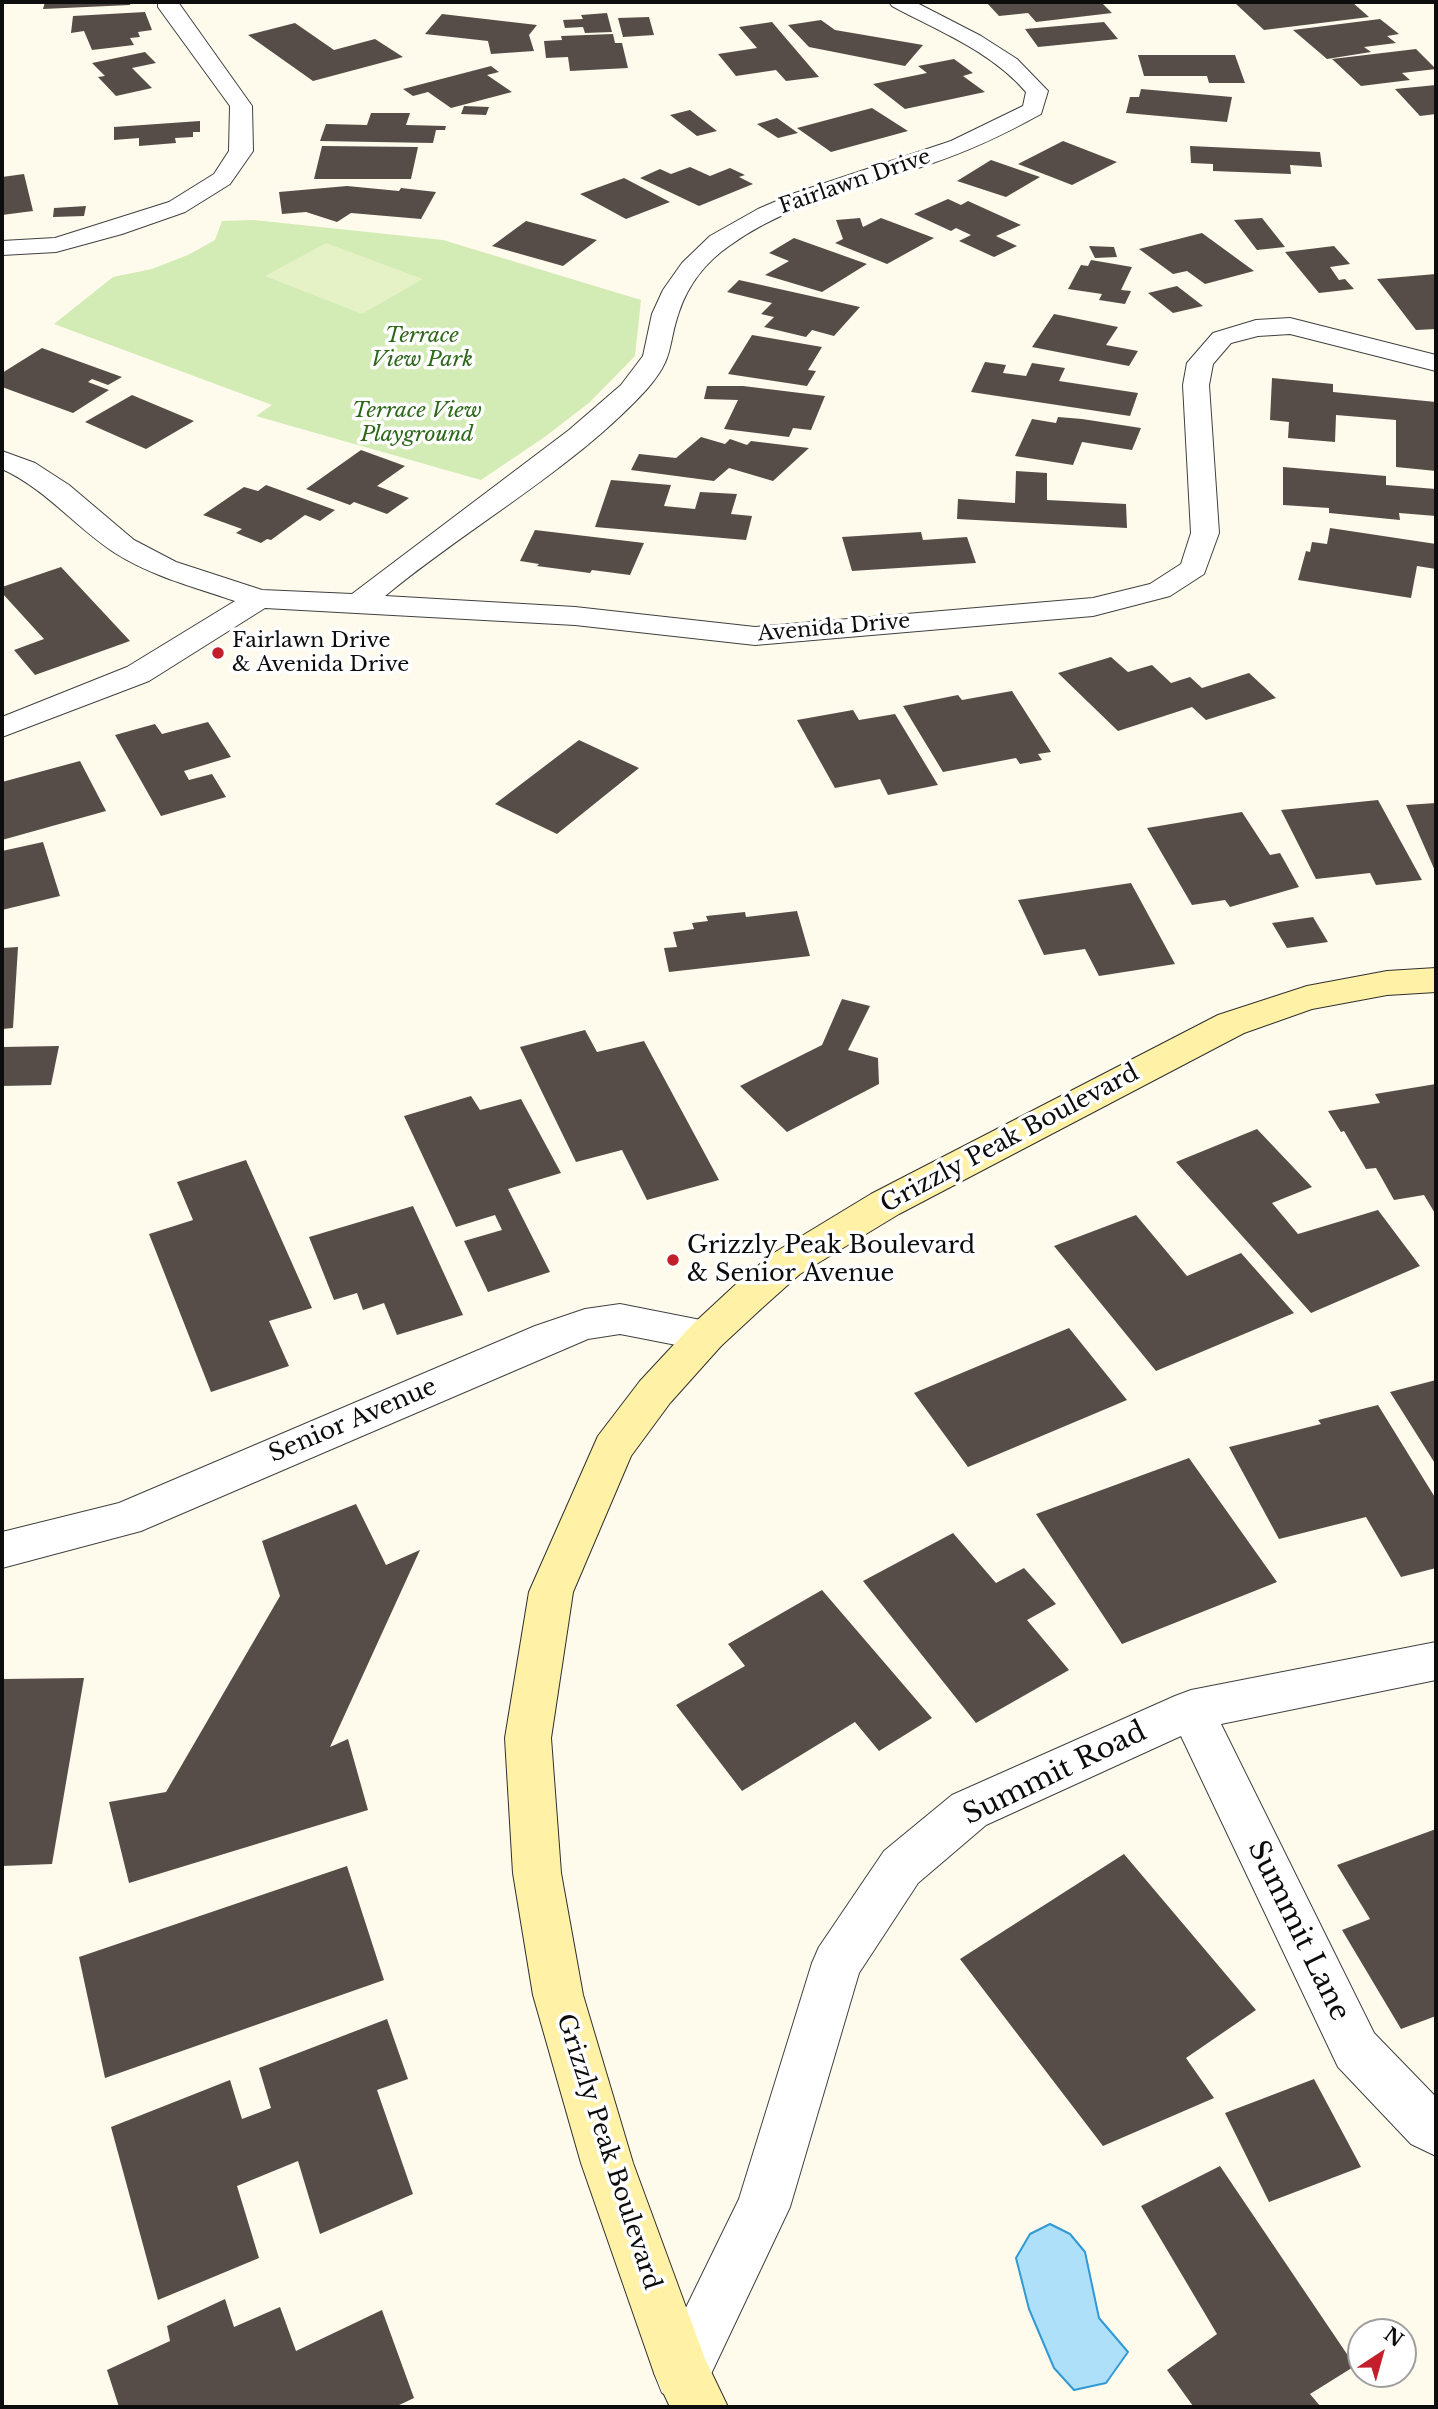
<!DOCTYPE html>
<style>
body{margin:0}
#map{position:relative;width:1438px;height:2409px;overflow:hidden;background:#fffbec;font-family:"Libre Baskerville",serif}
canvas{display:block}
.frame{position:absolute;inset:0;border:4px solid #0d0d0d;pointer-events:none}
.north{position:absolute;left:1347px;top:2318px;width:70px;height:70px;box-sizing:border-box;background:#fff;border:2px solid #9e9e9e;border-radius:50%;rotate:36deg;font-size:19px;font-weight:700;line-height:28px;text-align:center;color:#0d0d0d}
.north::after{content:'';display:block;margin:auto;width:24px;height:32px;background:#c31e2c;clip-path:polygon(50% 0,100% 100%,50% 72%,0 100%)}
</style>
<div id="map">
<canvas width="1438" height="2409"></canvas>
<div class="frame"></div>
<div class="north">N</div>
</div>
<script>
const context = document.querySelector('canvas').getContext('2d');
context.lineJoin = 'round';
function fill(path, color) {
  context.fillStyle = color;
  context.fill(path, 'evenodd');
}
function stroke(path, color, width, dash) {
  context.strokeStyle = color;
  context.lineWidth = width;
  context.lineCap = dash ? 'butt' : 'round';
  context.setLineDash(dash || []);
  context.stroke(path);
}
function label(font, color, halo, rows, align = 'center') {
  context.font = font + ' "Libre Baskerville",serif';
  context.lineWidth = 7;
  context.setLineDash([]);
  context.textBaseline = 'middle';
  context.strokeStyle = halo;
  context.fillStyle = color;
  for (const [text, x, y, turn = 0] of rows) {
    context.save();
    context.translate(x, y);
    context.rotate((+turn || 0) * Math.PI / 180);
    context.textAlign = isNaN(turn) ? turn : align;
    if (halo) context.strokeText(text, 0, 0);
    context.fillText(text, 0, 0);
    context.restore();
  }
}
fill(new Path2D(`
 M254,220L443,240L641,300L635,356L590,402L546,436L481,480L256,416L272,405L54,324L113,277L152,269L188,255L215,240L222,221Z`), '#d3ebb4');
fill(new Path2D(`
 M326,243L423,279L362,314L265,276Z`), '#e4f2c6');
const water = new Path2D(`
 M1050,2224L1070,2234L1085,2252L1099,2318L1128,2352L1106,2383L1074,2390L1054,2368L1029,2309L1016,2258L1030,2234Z`);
fill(water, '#aee0f9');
stroke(water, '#3199d4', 2);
fill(new Path2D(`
 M45,2H131L130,5L43,9Z
 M1101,2L1112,13L1036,22L1028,13L999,16L987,3Z
 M1252,2H1352L1369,17L1264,30L1236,4Z
 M145,12L152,30L138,32L140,37L130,38L134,45L92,50L84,31L71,33L73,16Z
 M607,13L612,32L585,33L583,27L565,28L563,20L583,19L581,15Z
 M442,14L537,25L529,35L534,51L491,54L488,41L425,34Z
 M649,17L654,35L623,37L618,18Z
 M1380,19L1399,34L1387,36L1396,43L1364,47L1371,52L1327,59L1293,30Z
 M821,20L835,30L923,45L905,66L809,47L788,25Z
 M772,22L819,77L786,81L776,70L736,76L718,54L757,48L739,27Z
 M1104,22L1118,39L1038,47L1025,29Z
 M295,23L334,50L375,39L403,57L313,81L248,35Z
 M613,34L615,43H622L628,68L570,71L568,57L546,58L544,41L562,40L561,36Z
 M1416,49L1436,69L1402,73L1410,80L1361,86L1332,59Z
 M145,52L156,63L132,68L152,88L116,96L98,77L105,76L92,63Z
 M1138,55H1235L1245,83H1209L1207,76H1144Z
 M954,59L973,73L963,76L985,92L905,109L873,84L927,73L918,66Z
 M491,66L499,72L487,75L512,92L451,108L428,92L413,96L403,89Z
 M1436,85V114L1420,116L1395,89Z
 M1141,89L1232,97L1227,122L1126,113L1130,97H1139Z
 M464,106L489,107L486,115L461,114Z
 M872,108L908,131L831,152L797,128Z
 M690,110L717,131L697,136L670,115Z
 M371,113H410L406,125L446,126L445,130H436L433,143L320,141L326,124L367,125Z
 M777,118L798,133L778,138L757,124Z
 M200,121V132H193V137L175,138L176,143L139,146V138L114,140V127Z
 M1063,141L1117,162L1072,185L1018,164Z
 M322,146L418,147L411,179H314Z
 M1190,146L1320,152L1322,167L1290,165L1291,174L1213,171V164L1191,163Z
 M991,160L1040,177L1006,197L957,181Z
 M690,167L710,176L730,168L745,175L739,177L753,184L699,206L640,178L660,169L671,174Z
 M24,174L33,211L2,215V177Z
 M624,178L670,202L626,219L580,194Z
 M347,186L399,191L401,188L436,192L421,219L351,213L337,222L306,212L282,214L279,192Z
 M948,199L961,205L968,201L1021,225L996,236L1017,246L994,257L959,241L971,235L956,228L951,231L914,214Z
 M86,206L84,216L53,217L54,208Z
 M860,218L863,227L881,218L934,238L887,264L835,243L843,239L836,220Z
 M1262,218L1285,247L1257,250L1234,220Z
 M526,221L597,240L563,266L492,246Z
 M1202,233L1254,271L1205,284L1187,271L1173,274L1139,249Z
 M794,238L867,264L822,292L765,275L789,261L769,253Z
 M1089,246L1114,247L1117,257L1095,258Z
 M1334,246L1350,264L1330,267L1339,280L1345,279L1354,289L1319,293L1285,252Z
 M1091,260L1132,267L1121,290L1131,291L1125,304L1099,300L1102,294L1068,289L1081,265L1088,266Z
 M1436,274V329L1416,330L1377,279Z
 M739,280L860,307L834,336L812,330L806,337L764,327L774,317L761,314L772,303L727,292Z
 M1177,286L1203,306L1173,313L1148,293Z
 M1054,314L1118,327L1106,345L1138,351L1129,366L1032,347Z
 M752,335L822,347L808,370L816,371L807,386L728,374Z
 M42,348L122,377L108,385L92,379L88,382L109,390L73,413L2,387V373Z
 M985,362L1006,365L1003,373L1026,376L1032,363L1065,368L1059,381L1138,393L1130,416L971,392Z
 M1272,378L1333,384V392L1436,402V471L1396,467V420L1336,415L1335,442L1288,438L1289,422L1270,420Z
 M707,386H743L825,396L811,430L793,428L789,437L724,429L738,400L704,399Z
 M132,395L194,421L146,449L85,422Z
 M1058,417L1082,419L1141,428L1132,450L1082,442L1073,465L1015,456L1032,419L1056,423Z
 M701,437L725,444L730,439L747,445L751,441L809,448L773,481L729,468L714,481L631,470L639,454L676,458Z
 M361,450L405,466L377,486L409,498L387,514L354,502L350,505L306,489Z
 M1283,467L1386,476V485L1436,489V516L1399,513L1400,520L1329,513V508L1283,505Z
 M1016,471L1047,473V500L1126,504L1127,528L957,519L958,499L1015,503Z
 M611,480L671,485L664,506L695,509L700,492L737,494L731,514L752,516L746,540L595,527Z
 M266,485L335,510L320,521L305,515L271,540L267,539L261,543L236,533L242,529L203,515L244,487L258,491Z
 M1330,528L1436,544V569L1417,566L1411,598L1298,580L1306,551L1310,552L1312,542L1327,544Z
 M535,530L644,543L630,575L592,570L590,573L537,566L539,564L520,561Z
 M921,532L923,540L967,537L976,563L852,571L842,537Z
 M61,567L130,641L35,675L14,650L44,639L2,593V587Z
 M1111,657L1128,672L1152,665L1171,683L1190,677L1202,688L1249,673L1276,698L1206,720L1192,707L1118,731L1058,673Z
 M1012,691L1051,752L1038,754L1042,760L1020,764L1016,758L943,772L903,706L958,695L962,700Z
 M853,710L859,720L895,714L938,785L888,795L880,779L835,788L797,720Z
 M208,722L231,757L184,771L189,780L212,774L226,797L161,816L115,735L155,724L162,734Z
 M579,740L639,768L557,834L495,804Z
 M80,761L106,811L2,840V782Z
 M1378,800L1422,880L1376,885L1370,873L1316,879L1281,810Z
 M1436,803V873L1406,805Z
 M1242,812L1270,855L1280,853L1299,887L1230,907L1225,900L1192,905L1147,828Z
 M43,842L60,896L2,910V851Z
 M1131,883L1175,964L1099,976L1085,949L1044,955L1018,900Z
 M797,911L810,956L669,972L664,948L677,947L673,932L694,929L692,923L708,921L706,916L745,912L746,917Z
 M1313,917L1328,942L1287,948L1272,923Z
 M18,947L13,1028L2,1029V948Z
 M842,999L870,1006L848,1050L878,1058L879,1084L787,1132L740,1086L822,1045Z
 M585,1030L597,1052L644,1041L719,1180L647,1200L622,1150L576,1162L520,1047Z
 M59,1046L51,1085L2,1086V1047Z
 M1436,1084V1215L1424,1195L1394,1200L1376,1168L1366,1169L1344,1131L1341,1132L1328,1111L1380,1103L1375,1094Z
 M471,1096L480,1110L521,1099L561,1173L508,1189L550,1272L488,1292L464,1241L502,1230L495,1215L456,1227L404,1116Z
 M1257,1129L1312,1187L1272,1203L1298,1234L1378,1210L1420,1266L1311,1313L1176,1162Z
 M246,1160L312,1308L269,1321L289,1366L211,1392L149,1234L193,1220L177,1182Z
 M413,1206L463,1315L397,1335L384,1303L363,1310L357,1293L334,1300L309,1237Z
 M1136,1215L1187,1276L1241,1253L1294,1313L1156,1371L1054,1246Z
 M1069,1328L1127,1400L968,1467L914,1393Z
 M1436,1380V1465L1390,1392Z
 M1378,1405L1436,1499V1568L1401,1577L1366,1517L1279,1539L1229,1447L1321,1424L1318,1420Z
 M1189,1458L1277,1582L1122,1644L1036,1514Z
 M356,1504L386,1565L420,1550L330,1747L348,1739L368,1810L129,1883L109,1802L166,1792L280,1596L262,1541Z
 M953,1533L996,1583L1024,1568L1056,1604L1027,1620L1069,1670L976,1723L863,1581Z
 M822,1590L932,1718L879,1751L855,1722L742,1791L676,1705L745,1666L728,1644Z
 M84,1678L52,1864L2,1866V1679Z
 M1436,1829V2016L1401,2029L1342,1930L1370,1919L1337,1865Z
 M1124,1854L1256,2010L1186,2058L1214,2098L1103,2146L960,1959Z
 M347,1866L384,1980L105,2078L79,1957Z
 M387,2019L408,2079L377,2090L413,2194L320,2234L298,2161L237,2186L259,2258L158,2300L111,2127L230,2080L242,2119L271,2108L259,2068Z
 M1314,2079L1361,2167L1269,2202L1225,2113Z
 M1220,2166L1355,2366L1310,2394L1321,2407H1191L1193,2406L1167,2370L1217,2334L1141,2206Z
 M225,2299L234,2327L280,2307L296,2351L382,2310L414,2398L395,2407H119L107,2370L170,2341L167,2326Z`), '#564d48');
const street = new Path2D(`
 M158,2H178L252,106L253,151L230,184L185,212L122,234L56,252L2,255V241L55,238L169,202L214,174L229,151L230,106L158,7Z
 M889,2H915L981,36L1017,59L1048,91L1041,114C1005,134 969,151 930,164C863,187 788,203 729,246C706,262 688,285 679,312C667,347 675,357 647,389C574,469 468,527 385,596L575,607L755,627L1093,598L1150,584L1181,564L1191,533L1183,385L1187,363L1213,333L1256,320L1290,318L1436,355V371L1290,334L1258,336L1231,343L1213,364L1209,385L1219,533L1204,574L1170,596L1093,616L755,645L575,625L265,608L149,681L2,737V717L127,667L235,601C194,587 151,576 115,553C75,527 46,489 2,469V451L35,463L69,485L134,540L176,562L262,590L352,594L569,430L621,385L643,356L652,314L663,290L682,263L710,236L758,209L795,193L951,141L1023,106L1026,92C991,51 938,31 892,6Z
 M620,1304L721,1324L727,1335L721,1346L707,1351L620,1334L588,1339L141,1531L2,1568V1532L119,1503L535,1326L585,1309Z
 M1436,1642V1680L1221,1724L1374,2033L1436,2097V2156L1411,2144L1338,2067L1181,1736L986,1825L918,1883L859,1973L790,2207L702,2393L682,2401L662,2393L654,2373L739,2199L812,1963L819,1947L884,1851L952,1795L1175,1696L1191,1690Z`);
const secondary = new Path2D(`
 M1436,968V992L1387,995L1312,1009L1244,1033L899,1214L800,1274L762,1308L721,1346L670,1403L631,1456L573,1592L551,1738L561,1873L583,1995L633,2163L705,2359L728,2407H670L654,2373L581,2163L533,1995L513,1873L505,1738L529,1592L598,1436L640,1381L693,1324L734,1286L772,1254L871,1194L1218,1015L1307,986L1387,971Z`);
stroke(street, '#404040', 2);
stroke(secondary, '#2f2f2f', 2);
fill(street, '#fff');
fill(secondary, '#fff2a7');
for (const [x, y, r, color] of [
 [218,653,7,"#c31e2c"],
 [673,1260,7,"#c31e2c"]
]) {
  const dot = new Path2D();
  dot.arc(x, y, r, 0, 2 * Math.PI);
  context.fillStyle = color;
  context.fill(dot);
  stroke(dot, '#fff', 2.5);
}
label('21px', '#0d0d0d', '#fff', [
 ["Fairlawn Drive",855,182,-19],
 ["Avenida Drive",834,628,-5]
]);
label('italic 21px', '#2d671a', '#fff', [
 ["Terrace",422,336],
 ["View Park",422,360],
 ["Terrace View",417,411],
 ["Playground",417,435]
]);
label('21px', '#0d0d0d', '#fff', [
 ["Fairlawn Drive",232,641],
 ["& Avenida Drive",232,665]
], 'left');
label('24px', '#0d0d0d', '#fff', [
 ["Grizzly Peak Boulevard",1010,1139,-28],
 ["Senior Avenue",353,1421,-23],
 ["Grizzly Peak Boulevard",608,2152,72]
]);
label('24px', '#0d0d0d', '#fff', [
 ["Grizzly Peak Boulevard",687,1246],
 ["& Senior Avenue",687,1274]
], 'left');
label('28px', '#0d0d0d', '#fff', [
 ["Summit Road",1055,1774,-26],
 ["Summit Lane",1298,1931,64]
]);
</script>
